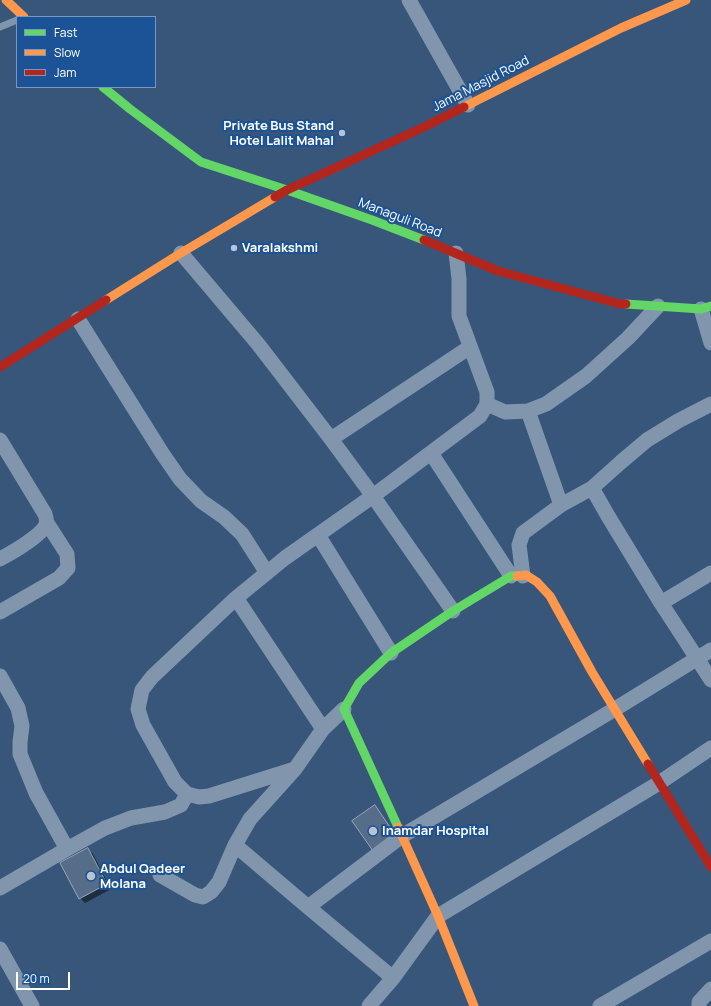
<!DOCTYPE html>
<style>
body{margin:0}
#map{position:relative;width:711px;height:1006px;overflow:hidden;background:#38567a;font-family:Manrope,sans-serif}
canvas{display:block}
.legend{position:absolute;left:16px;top:16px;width:140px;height:72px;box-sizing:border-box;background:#1c5296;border:1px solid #7797c0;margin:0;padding:5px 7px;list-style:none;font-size:12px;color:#fff}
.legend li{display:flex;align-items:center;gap:8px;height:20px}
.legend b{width:20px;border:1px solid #7797c0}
.scale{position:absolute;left:16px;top:972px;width:54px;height:18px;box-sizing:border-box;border:2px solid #fff;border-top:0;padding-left:5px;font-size:12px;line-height:14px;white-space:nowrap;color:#fff;-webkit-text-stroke:3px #1c5296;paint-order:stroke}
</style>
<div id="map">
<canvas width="711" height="1006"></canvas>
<ul class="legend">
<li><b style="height:5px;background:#63d668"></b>Fast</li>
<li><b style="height:5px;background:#ff974d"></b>Slow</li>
<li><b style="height:5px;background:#b3261e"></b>Jam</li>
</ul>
<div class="scale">20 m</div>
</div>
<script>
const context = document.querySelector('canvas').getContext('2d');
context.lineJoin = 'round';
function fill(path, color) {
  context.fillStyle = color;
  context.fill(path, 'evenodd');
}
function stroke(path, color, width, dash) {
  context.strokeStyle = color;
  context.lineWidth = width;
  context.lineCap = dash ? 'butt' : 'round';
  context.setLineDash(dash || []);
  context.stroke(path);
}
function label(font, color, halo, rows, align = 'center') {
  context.font = font + ' Manrope,sans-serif';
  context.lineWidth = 4;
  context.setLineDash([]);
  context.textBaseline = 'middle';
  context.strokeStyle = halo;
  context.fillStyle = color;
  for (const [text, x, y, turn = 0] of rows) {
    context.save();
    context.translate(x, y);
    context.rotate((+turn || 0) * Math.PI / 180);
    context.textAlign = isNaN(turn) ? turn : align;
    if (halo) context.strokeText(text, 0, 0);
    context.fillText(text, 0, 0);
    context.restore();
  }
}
fill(new Path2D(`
 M88,849L93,854L111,889L85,903L80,898Z`), '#0007');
const building = new Path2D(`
 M375,805L396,836L373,851L352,821Z
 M88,848L107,884L79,899L60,863Z`);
fill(building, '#556d89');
stroke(building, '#96a6ba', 1);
stroke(new Path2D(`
 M0,27L17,20`), '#8196ad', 7);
stroke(new Path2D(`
 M409,0L468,105
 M181,253L258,344L331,439L373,496L453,611
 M701,309L711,343
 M78,319L162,453L180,479L201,501L224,517L242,534L267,573
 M487,404L505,412L528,411L546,404L586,376L628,338L658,306
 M528,411L561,505
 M331,439L470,347
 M0,440L45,514C46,517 47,521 46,524C43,535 11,553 0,559
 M431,453L511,576
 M592,488L621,462L647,440L678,421L711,404
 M318,535L391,653
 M523,576L519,545L523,533L561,505L592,488L608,516L661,603L711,680
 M236,598L323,729
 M661,603L711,573
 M0,612L59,578L68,568L67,554L47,523
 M0,676L18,708L22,726L20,742V754L36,793L67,849
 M295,769L209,796L199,797L187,794L175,782L143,725L138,709L142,690L152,677L236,598L285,558L373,496L480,416L487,404V392L459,316V279L456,253
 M235,845L308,907L393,978
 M160,875L195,895L203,897L211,892L219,882L235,845L250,819L295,769L323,729L344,709
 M0,888L67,849L105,828L131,818L165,812L181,805L187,794
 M308,907L402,836L615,709L711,650
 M0,949L32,1006
 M369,1006L393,978L438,916L659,783L711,748
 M600,1006L711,941
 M699,1006V1002L711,989`), '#8196ad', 15);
stroke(new Path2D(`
 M103,87L130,109L201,162L287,190L372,220L424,240
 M626,304L701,309L711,306
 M398,827L344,709L359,683L391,653L453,611L511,576H517`), '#63d668', 9);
stroke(new Path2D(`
 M6,0L24,17
 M464,107L621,28L686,0
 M106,300L181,253L275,197
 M517,576L526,575L537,582L550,596L592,672L648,764
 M398,827L438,916L474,1006`), '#ff974d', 9);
stroke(new Path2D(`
 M275,197L287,190L422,128L464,107
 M424,240L498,271L620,304H626
 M0,367L106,300
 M648,764L711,867`), '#b3261e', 9);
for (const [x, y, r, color] of [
 [342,133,4,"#b9c4d0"],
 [234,248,4,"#b9c4d0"],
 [373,831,5,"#b9c4d0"],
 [91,876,5,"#b9c4d0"]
]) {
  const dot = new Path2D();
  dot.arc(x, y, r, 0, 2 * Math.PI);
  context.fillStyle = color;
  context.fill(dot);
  stroke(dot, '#1c5296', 1.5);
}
label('13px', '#fff', '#1c5296', [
 ["Jama Masjid Road",481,84,-27],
 ["Managuli Road",400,218,21]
]);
label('bold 13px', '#fff', '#1c5296', [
 ["Private Bus Stand",334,126,"right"],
 ["Hotel Lalit Mahal",334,141,"right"],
 ["Varalakshmi",242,248],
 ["Inamdar Hospital",382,831],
 ["Abdul Qadeer",100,869],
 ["Molana",100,884]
], 'left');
</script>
